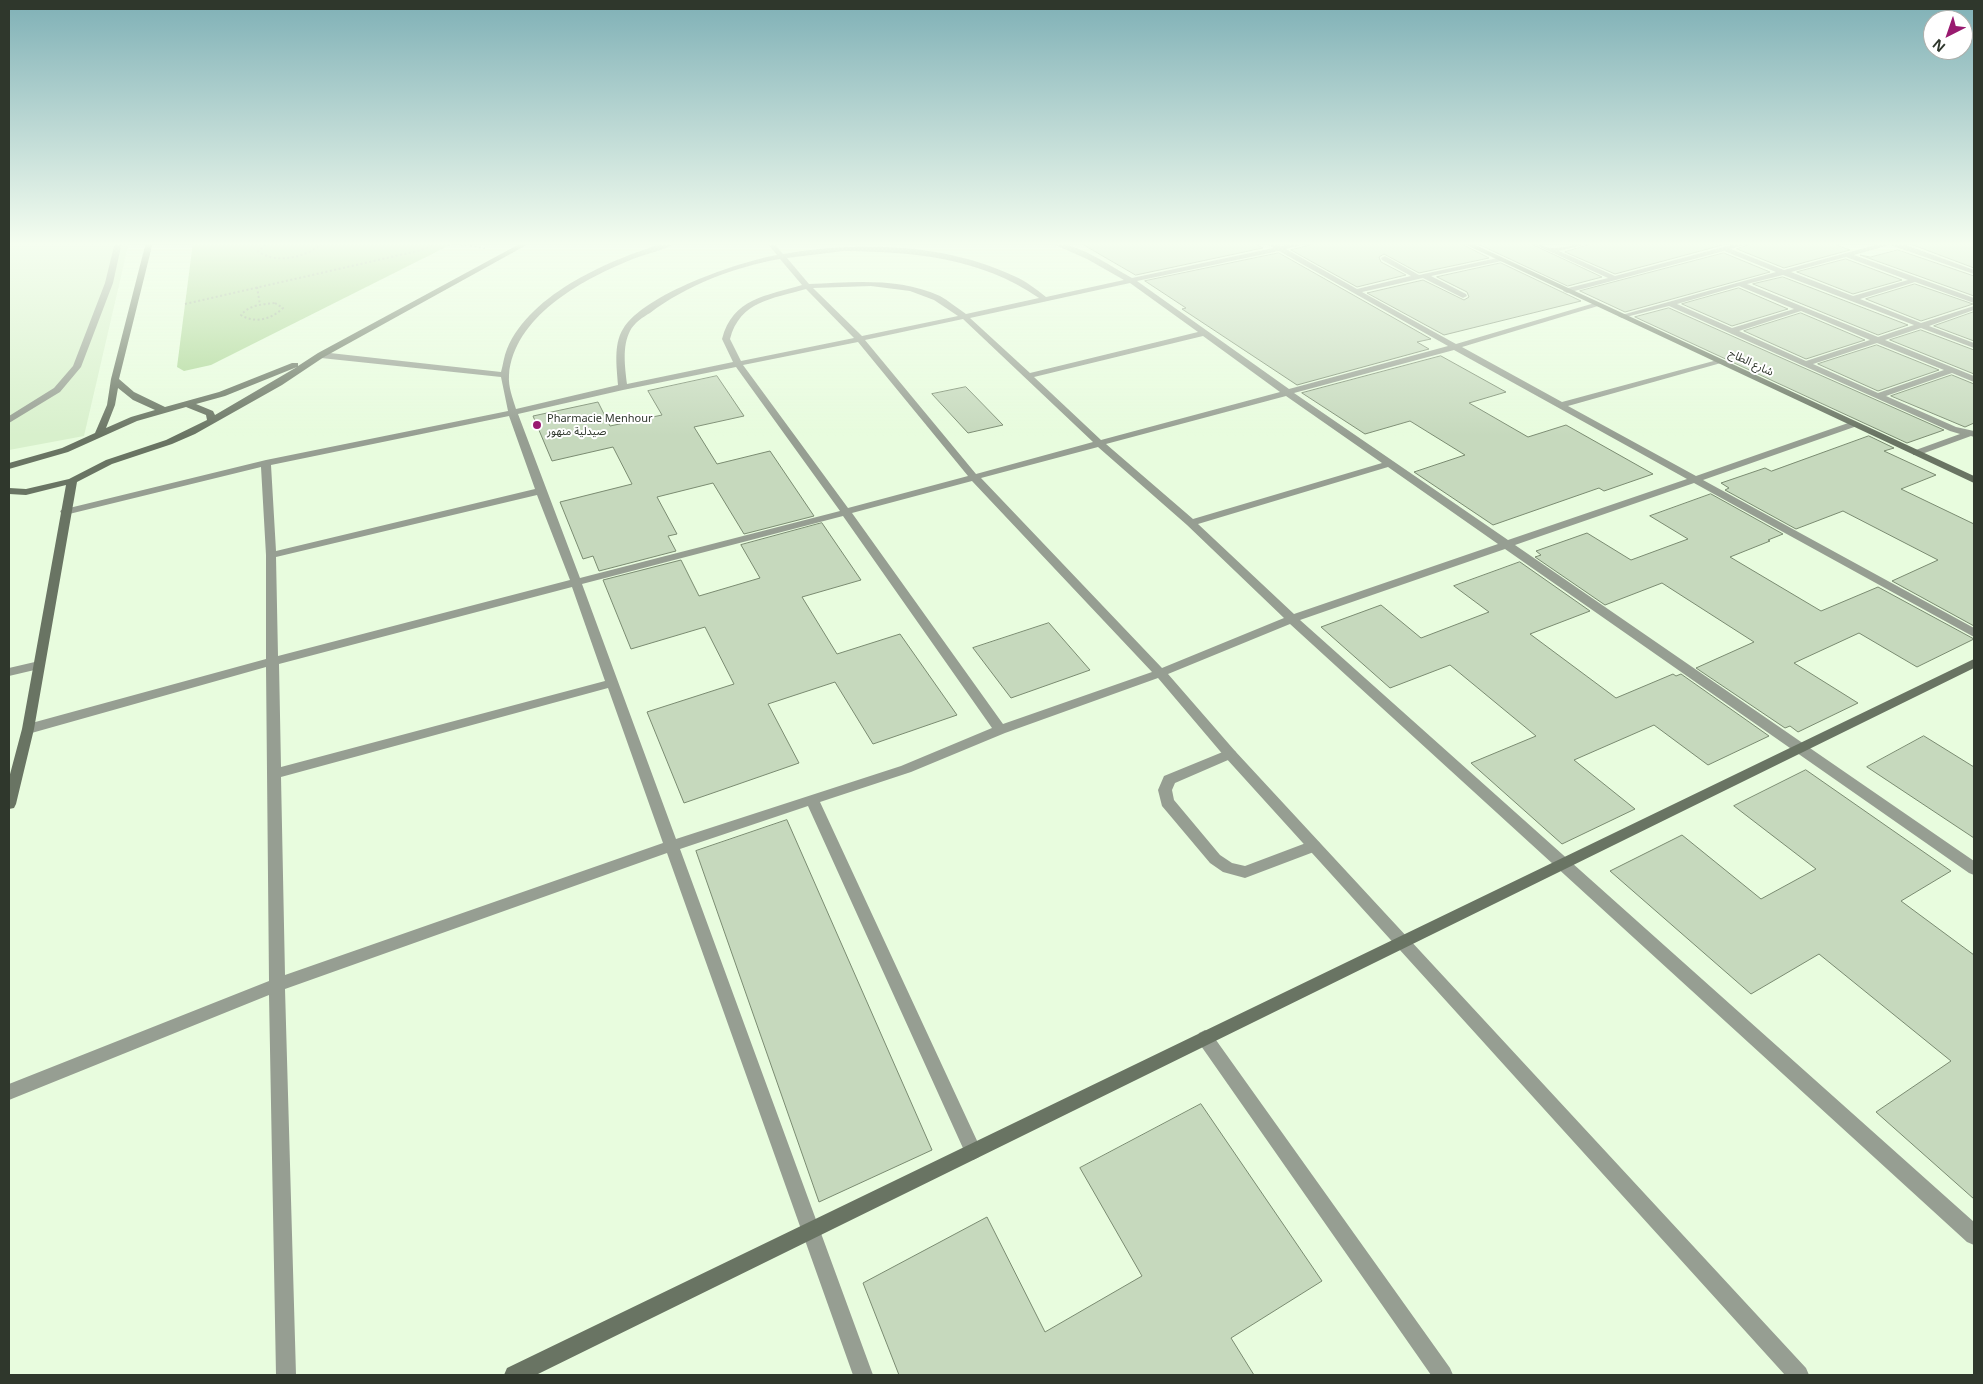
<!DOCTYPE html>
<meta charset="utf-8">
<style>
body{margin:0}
#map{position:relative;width:1983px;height:1384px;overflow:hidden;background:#e8fcde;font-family:"Noto Sans",sans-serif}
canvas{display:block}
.frame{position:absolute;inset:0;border:10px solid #2f372c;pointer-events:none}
.north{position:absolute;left:1923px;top:10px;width:50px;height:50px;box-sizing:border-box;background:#fff;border:1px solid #acafab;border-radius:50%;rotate:221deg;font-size:14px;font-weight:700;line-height:20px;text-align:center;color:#2f372c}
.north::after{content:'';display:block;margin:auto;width:18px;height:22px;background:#991a70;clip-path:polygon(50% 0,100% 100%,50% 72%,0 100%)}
</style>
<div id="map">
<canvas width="1983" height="1384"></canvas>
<div class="frame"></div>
<div class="north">N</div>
</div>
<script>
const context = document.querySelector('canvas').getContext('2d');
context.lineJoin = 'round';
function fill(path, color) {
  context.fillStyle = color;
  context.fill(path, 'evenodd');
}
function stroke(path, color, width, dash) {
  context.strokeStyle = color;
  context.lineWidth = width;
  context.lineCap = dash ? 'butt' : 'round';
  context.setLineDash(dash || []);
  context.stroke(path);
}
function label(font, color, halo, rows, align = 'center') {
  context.font = font + ' "Noto Sans","Noto Sans Arabic",sans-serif';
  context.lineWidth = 4;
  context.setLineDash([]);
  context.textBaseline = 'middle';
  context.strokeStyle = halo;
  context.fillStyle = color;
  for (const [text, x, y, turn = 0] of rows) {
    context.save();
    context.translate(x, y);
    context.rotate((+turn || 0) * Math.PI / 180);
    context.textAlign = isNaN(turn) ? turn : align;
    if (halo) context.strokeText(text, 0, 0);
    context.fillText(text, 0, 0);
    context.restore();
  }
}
fill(new Path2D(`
 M9,242H129L84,436L9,450Z`), '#d8f0cc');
fill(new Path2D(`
 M193,242H456L211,365L184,371L177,367Z`), '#aed798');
const building = new Path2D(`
 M1079,242H1252L1263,248L1136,275Z
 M1323,242H1458L1489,258L1419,273L1384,254L1379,257L1381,262L1406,275L1357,287L1291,250Z
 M1474,242H1527L1602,277L1568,286Z
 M1598,242H1734L1615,274L1565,252Z
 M1756,242H1829L1850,250L1784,268L1737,249Z
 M1925,242H1974V268L1913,245Z
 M1898,250L1974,276V296L1860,255L1870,257Z
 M1279,253L1431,339L1417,342L1429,349L1297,385L1182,309L1186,308L1145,281Z
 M1724,253L1770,272L1625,312L1580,291Z
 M1846,259L1902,280L1853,294L1797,272Z
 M1501,263L1581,301L1444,335L1367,293L1423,280L1464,300L1469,297L1467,292L1437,277Z
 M1783,277L1908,325L1878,335L1753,284Z
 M1915,284L1973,304L1921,321L1866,299Z
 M1739,288L1788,309L1732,326L1682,304Z
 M1669,308L1944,430L1907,443L1635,317Z
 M1974,312V341L1934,326Z
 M1801,313L1865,340L1806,359L1744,331Z
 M1921,330L1974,350V374L1890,340Z
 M1877,345L1939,370L1878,391L1818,364Z
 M1441,356L1506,392L1469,403L1528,437L1566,425L1653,474L1604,491L1599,488L1493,525L1414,472L1465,455L1410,421L1365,434L1302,393Z
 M1952,375L1974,384V423L1965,427L1891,396Z
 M717,376L744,416L694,427L717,464L770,451L814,516L744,534L713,483L657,497L677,534L668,536L676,551L599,571L593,556L583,559L560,502L632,484L613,447L552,461L533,416L598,402L610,426L662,415L648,391Z
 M966,387L1003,425L968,433L932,394Z
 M1869,436L1894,448L1884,451L1936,475L1901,489L1974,524V626L1892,581L1938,560L1843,511L1796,529L1725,490L1729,488L1721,483L1765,468L1771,471Z
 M1711,494L1783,534L1768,540L1770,541L1730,557L1821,611L1878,587L1974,639L1917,667L1859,633L1794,663L1858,703L1798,732L1790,726L1785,728L1696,668L1754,642L1662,583L1605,605L1535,557L1541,555L1536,551L1587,533L1631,560L1688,539L1650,516Z
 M822,523L861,580L802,597L837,654L900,634L957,715L873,744L835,682L768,704L799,763L684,803L647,712L734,684L705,627L631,649L603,580L681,560L699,596L760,578L741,545Z
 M1520,562L1590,611L1530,634L1616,698L1673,674L1676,676L1681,674L1769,736L1708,765L1654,725L1574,760L1635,809L1562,844L1471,763L1536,736L1450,665L1390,688L1321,627L1381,605L1421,638L1489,612L1454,586Z
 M1049,623L1090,670L1011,698L973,648Z
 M1924,736L1974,767V838L1867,767Z
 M1806,770L1951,871L1901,901L1974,955V1199L1876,1112L1951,1061L1819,954L1751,994L1610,871L1682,835L1761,899L1816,869L1734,806Z
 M787,820L932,1150L819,1202L696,851Z
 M1201,1104L1322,1281L1231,1338L1254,1375H899L863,1283L987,1217L1045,1332L1142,1276L1080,1168Z`);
fill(building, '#c6d9bd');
stroke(building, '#7a8b71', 1);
stroke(new Path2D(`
 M269,242L258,251C275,265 309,257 323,242
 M448,242L485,248
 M257,287L260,305
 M275,303L283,308C272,319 255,324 241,315C249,305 263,304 275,303Z
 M185,304L422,250L439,242`), '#9bab94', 2, [2, 2.5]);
fill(new Path2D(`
 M115,242H122L113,283L81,367L60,392L9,423V416L54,388L73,366L105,283Z
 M1230,749L1235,751L1237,754L1235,757L1175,783L1172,790L1174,800L1220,855L1232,863L1245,866L1314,840L1319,842L1321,846L1319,850L1245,878L1223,872L1210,863L1162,806L1158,790L1164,776Z`), '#969e92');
fill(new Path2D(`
 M667,242H678C664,251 644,254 628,261C580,281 514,317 509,375C508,387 513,399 516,409L618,385C617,368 613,345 623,329C644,294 738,262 777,255L766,242H773L783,254C858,241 944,243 1014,276C1026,281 1036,289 1046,297L1124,280L1087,259L1048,242C1077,242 1107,264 1132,278L1273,248L1265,242H1273L1281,246L1299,242H1313L1286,249L1357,289L1411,276L1382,260L1381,258L1385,256L1419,275L1502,257V261L1431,276L1466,294L1467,296L1463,298L1423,278L1362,292L1456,344L1598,302V306L1462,347L1562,402L1721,359V363L1568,406L1696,476L1851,422H1857V426L1703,480L1974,628V637L1694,483L1515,545L1974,861V875L1969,873L1505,549L1300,620L1974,1222V1245L1967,1242L1290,624L1168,674L1235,751L1806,1368L1809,1375H1785L1225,757L1158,678L1005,733L911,772L820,802L979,1145L982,1151L979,1157L973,1160L967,1157L808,806L680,849L873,1375H853L667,853L285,989L296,1375H276L269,995L9,1100V1084L269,981L266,667L28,734L22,729L28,724L266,659V555L261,467L65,515L60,512L61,510L266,460L508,411L501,377L321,358L317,355L321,352L501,372C503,365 504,356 507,349C531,292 612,259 667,242ZM844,251C913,252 980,257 1039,298L966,314C957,308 949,301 940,296C900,277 851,282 809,284L787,258ZM1279,251L1448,346L1289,389L1137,281ZM780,259L802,285C766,296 733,298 722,339L733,362L627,384C625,367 622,346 630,331C634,323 643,317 650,313C687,285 734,267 780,259ZM1130,283L1198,332L1030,373L970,318ZM871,286L910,291L934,300L958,316L862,336L813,288ZM806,289L854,338L741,361L730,339C740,301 772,299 806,289ZM963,319L1093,442L976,474L865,340ZM1203,336L1280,392L1101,440L1034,377ZM858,342L968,476L848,508L743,365ZM1454,350L1687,479L1508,540L1294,393ZM736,367L840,511L580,578L518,414L623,390ZM1286,396L1382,463L1193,519L1106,444ZM509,416L535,489L276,551L271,465ZM1098,447L1187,525L1284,618L1162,668L981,478ZM1388,467L1498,544L1294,614L1198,524ZM972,481L1152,672L1003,724L852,513ZM537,495L570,580L278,656L276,557ZM843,516L992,728L901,766L676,839L582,584ZM572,587L605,681L281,767L279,664ZM608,688L663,843L285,975L281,777Z
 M1529,242C1538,242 1543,247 1552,248C1559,249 1585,242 1596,242L1559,251L1615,276L1742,242H1754L1731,249L1784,270L1886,242H1898L1974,270V274L1890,245L1854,255L1974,298V303L1915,282L1860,299L1921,323L1974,306V310L1929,326L1974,343V348L1921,328L1885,340L1974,376V382L1952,373L1886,396L1956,427L1974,431V437L1971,436L1919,455H1913V451L1960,434L1950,431L1669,306L1622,318L1618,316L1776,272L1724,251L1567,293L1563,291L1564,289L1608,278ZM1846,257L1908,280L1853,296L1791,272ZM1783,275L1914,325L1878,337L1747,284ZM1739,286L1794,309L1732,328L1677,304ZM1801,311L1870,340L1806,361L1739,331ZM1877,343L1944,370L1878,393L1813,364Z
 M39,661L45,665L43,668L9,676V668Z
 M1205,1030L1211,1033L1450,1368L1453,1375H1431L1199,1043L1197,1038L1199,1033Z`), '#969e92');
fill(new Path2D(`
 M146,242H153L119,379L134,392L165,407L219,392L292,363H298V366L318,353L523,242H532L324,357L282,385L195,434L172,444L112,464L77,482L34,729L16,804L14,808L9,809V778L22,729L66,485L26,495L9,494V488L26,489L69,479L106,460L166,440L207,420L206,415L186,407L137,421L68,452L9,469V463L62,448L95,433L107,405L111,379ZM297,367L215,415L213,411L196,404L225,396ZM118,388L133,400L155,410L131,417L106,428L115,405Z
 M1460,242H1469L1974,476V483Z
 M1974,659V668L536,1375H504L507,1368Z`), '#697463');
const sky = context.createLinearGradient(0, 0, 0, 436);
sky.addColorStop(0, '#7fb0b6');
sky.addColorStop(0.56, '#f5fef0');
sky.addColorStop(1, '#f5fef000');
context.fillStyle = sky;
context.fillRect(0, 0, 1983, 436);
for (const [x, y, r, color] of [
 [537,425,5,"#991a70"]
]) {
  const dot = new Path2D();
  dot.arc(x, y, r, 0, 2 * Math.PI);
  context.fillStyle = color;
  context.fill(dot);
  stroke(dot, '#fff', 2);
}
label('11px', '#2f372c', '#fff', [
 ["شارع الطاح",1751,363,25]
]);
label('11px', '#2f372c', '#fff', [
 ["Pharmacie Menhour",547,419],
 ["صيدلية منهور",547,432]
], 'left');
</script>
